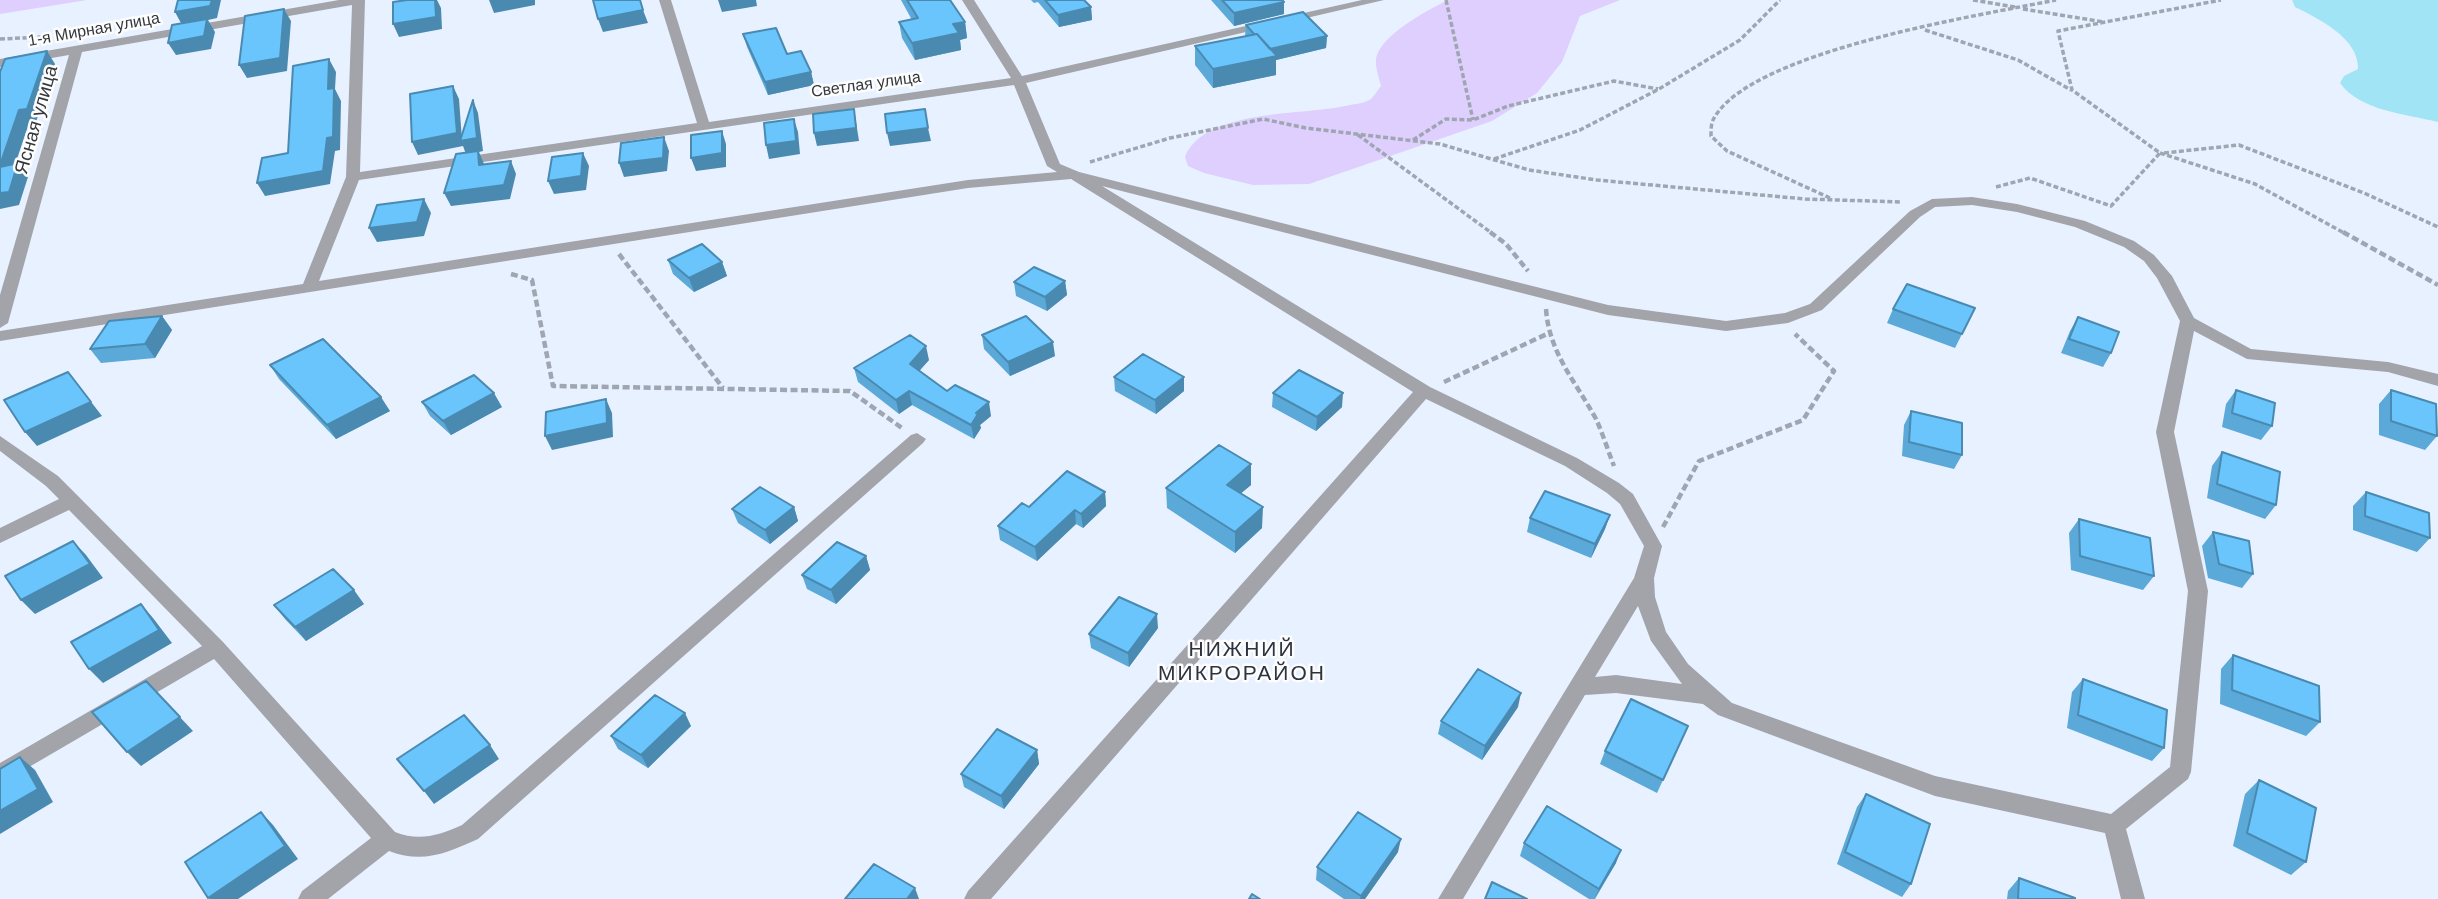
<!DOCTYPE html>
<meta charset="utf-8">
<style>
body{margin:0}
canvas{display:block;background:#e8f1ff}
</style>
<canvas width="2438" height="899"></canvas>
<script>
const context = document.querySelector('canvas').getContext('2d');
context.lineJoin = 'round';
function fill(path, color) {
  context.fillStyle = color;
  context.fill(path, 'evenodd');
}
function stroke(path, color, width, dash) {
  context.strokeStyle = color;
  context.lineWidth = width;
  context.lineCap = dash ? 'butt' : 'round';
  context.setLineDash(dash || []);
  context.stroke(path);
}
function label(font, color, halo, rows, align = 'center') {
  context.font = font + ' Helvetica,sans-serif';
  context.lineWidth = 5;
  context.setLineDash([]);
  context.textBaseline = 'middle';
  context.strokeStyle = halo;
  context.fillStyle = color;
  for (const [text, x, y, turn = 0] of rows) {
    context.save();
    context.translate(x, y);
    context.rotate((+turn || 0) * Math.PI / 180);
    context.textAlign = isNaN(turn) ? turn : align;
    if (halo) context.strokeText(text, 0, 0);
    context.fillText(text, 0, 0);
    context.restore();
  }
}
fill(new Path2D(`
 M0,0H87L0,14Z
 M1448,0H1620L1580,16L1562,62L1537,93L1492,121L1309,184L1253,185L1204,173L1188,166L1185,157C1204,108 1305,116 1350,105C1356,104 1365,103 1371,99C1374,96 1378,90 1381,86C1379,78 1375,67 1376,59C1380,35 1428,10 1448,0Z`), '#decfff');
fill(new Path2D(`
 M2292,0H2438V122C2406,114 2360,111 2340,83L2344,76L2358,69C2359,38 2319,19 2295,7Z`), '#a1e4f5');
stroke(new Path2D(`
 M1446,0L1473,120
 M1973,0L2015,7
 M2023,9L2104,22
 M1925,30L2018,60L2071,90
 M0,39L41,37
 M1358,135L1493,234
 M1413,140L1446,119L1473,120L1508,106L1614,81L1658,89
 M2160,153L2255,184L2346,234
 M2164,153L2239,145L2364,193L2438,227
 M1494,159L1580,130L1659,89L1740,40L1780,0
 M1090,162L1170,138L1263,119L1306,128L1440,144L1529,170L1597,180L1805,199L1902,202
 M1996,187L2030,178L2111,206L2160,153L2072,90L2058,31L2221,0
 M1830,198L1727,151L1711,136C1711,131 1711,124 1713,120C1748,51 1982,15 2056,0`), '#9fa6b1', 3.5, [5, 2.5]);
stroke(new Path2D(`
 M1490,232L1506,244L1528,271
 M2343,232L2438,285
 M619,254L723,388
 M511,274L532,280L553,386L850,391L902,428
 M1546,309C1549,353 1576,382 1596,419C1603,434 1608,451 1614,466
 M1444,382L1549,333
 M1663,527L1699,461L1803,420L1834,371L1795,334`), '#9fa6b1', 4.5, [7, 3.5]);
fill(new Path2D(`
 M339,0H365L360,172L697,123L659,0H671L709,122L1011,78L962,0H974L1022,76L1362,0H1384L1026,83L1060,164L1079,172L1608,305L1726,321L1785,313L1810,304L1910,211L1932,199L1972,197L2017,204L2085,221L2134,241L2154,255L2172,276L2194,318L2251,349L2388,362L2438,374V386L2388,372L2247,359L2194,331L2174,432L2208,591L2191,772L2188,779L2126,829L2145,899H2121L2105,833L1935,796L1718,715L1703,704L1616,693L1585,695L1463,899H1438L1634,578L1644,546L1620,504L1607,493L1565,466L1426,399L991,899H964L968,891L1413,392L1071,179L968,188L0,341V331L303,284L346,177L352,5L82,52L8,323L0,328V295L69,55L0,67V59ZM1014,85L1047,166L1057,172L968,180L319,281L359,180ZM1102,186L1608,315L1726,331L1788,323L1822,310L1920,217L1935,207L1972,205L2017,212L2075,227L2124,247L2144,261L2157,278L2180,321L2156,432L2188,591L2170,767L2111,814L1935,776L1732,703L1688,664L1666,632L1655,597L1654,578L1662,546L1633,494L1619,483L1577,458L1430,387ZM1638,606L1651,641L1682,684L1616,675L1595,677Z
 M917,433L926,439L923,443L478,839C447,853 423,864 389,851L328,899H298L302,891L371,838L214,659L0,784V763L202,646L69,510L0,543V528L59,499L46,486L0,451V436L58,476L78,496L223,642L395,832C420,842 439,835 462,825L911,435Z`), '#a3a4aa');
fill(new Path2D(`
 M901,0H950L965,22L967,38L960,40L961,50L915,60L902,38L899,22L912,20Z
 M1031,0H1084L1091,7L1092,20L1059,27L1038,2L1034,3Z
 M1211,0H1282L1284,2V14L1234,26Z
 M1246,25L1327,36L1326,48L1276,60V75L1213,88L1195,65V46L1245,36Z
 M743,34L787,54L811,72L814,85L768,95L747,47Z
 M668,260L722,262L727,276L694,292L673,274Z
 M1065,281L1067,295L1047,311L1016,296L1014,282Z
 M1975,308L1955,348L1887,323L1893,309Z
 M162,316L172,330L155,358L101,363L90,349Z
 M2078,317L2111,353L2103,367L2061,353L2070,331Z
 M982,335L1055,356L1010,376L984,349Z
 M929,360L919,371L947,391L991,416L980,425L981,428L974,439L912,405L899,414L858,382L854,368Z
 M270,365L390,411L336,439L279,379Z
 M1114,377H1184V391L1156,414L1115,391Z
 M2236,390L2272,426L2261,440L2222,427L2226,404Z
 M2391,390L2437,436L2425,450L2379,435V404Z
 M1273,393L1342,407L1316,431L1272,407Z
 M422,402L502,407L451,435L430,416Z
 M1911,411L1962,455L1954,469L1902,456L1904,425Z
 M2222,452L2276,505L2265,519L2207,498L2212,466Z
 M1251,464V485L1241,493L1262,528L1235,553L1167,508L1166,488Z
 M1105,492L1106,506L1083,528L1076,524L1037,561L1000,540L998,526L1029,507Z
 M2366,492L2430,538L2417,552L2353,530V506Z
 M794,507L798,521L770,544L738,523L732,509Z
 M1610,515L1605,529L1591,558L1527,532L1530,518Z
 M2079,519L2154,576L2143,590L2071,570L2069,533Z
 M2213,532L2253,574L2242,588L2208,578L2202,546Z
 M866,556L870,570L836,604L807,589L802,575Z
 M364,604L306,641L285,619L274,605Z
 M1158,628L1129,667L1091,648L1089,634Z
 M2233,655L2320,722L2306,736L2220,704L2221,669Z
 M2083,679L2164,748L2152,761L2067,728L2072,692Z
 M1518,707L1482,760L1438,734L1441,721Z
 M691,726L648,768L618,749L611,736Z
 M1688,726L1657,793L1600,764L1605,751Z
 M1037,750L1039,764L1004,809L964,787L961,774Z
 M2259,780L2306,862L2291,875L2233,846L2245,794Z
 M1866,794L1911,884L1902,897L1837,864L1857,807Z
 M1524,843L1616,863L1595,899H1589L1520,856Z
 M1398,852L1365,899H1344L1316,880L1317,867Z
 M2019,878L2075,899H2007L2008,891Z`), '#5aa9d9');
fill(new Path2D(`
 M212,0H221L217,18L208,20L215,32L211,49L176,55L168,43L182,25L175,12Z
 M435,0H437L441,8L442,29L399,37L393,24Z
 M489,0H535V5L494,13Z
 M718,0H756L757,6L722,12Z
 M1284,2V14L1234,26V13Z
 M1091,7L1092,20L1059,27L1058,15Z
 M284,9L291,21L287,71L247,78L239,65Z
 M643,10L648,23L603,32L598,19Z
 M965,22L967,38L960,40L961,50L915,60L912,43L953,24Z
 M1327,36L1326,48L1276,60V75L1213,88V69L1268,49Z
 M47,51L55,64L36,122L29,123L10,180L0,168V165L19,110Z
 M329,59L336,72L335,89L341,101L340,150L335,151L330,184L265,196L257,183L327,138Z
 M811,72L814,85L768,95L765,82Z
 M453,86L459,99L462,140L473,100L478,113L483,151L479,152L484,164L485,178L466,154L463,146L418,155L412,142Z
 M854,109L859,141L817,146L814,133Z
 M794,119L798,132L800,154L769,159L766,145Z
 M928,128L931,141L890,146L887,133Z
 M722,131L726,144V167L696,171L691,158Z
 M664,137L669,151L667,171L624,177L619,163Z
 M583,153L589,166L586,190L554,194L548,181Z
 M511,161L516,174L510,199L451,206L444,193Z
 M18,163L28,177L19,205L0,209V193Z
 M424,199L431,213L424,236L377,242L369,228Z
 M722,262L727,276L694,292L689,278Z
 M1065,281L1067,295L1047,311L1045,297Z
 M162,316L172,330L155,358L145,344Z
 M1053,342L1055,356L1010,376L1008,362Z
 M926,346L929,360L913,378L910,364Z
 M68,372L102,416L37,446L25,432Z
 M1184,377V391L1156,414L1155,400Z
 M909,391L912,405L899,414L896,400Z
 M494,393L502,407L451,435L443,421Z
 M1343,393L1342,407L1316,431L1317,417Z
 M381,397L390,411L336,439L327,425Z
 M606,399L612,413L613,437L552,450L545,436Z
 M989,402L991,416L980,425L981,428L974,439L971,425L976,413Z
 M1251,464V485L1227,505V485Z
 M1105,492L1106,506L1083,528L1081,514Z
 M794,507L798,521L770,544L765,530Z
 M1263,507L1262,528L1235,553V532Z
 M1075,510L1076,524L1037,561L1035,547Z
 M1610,515L1605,529L1591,558L1595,544Z
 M73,541L86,555L103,578L35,614L21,600Z
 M866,556L870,570L836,604L831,590Z
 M354,590L364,604L306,641L295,627Z
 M141,604L153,618L172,643L103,683L89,669Z
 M1157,614L1158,628L1129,667L1128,653Z
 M146,681L193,731L141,766L127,752Z
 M1521,693L1518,707L1482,760L1485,746Z
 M685,713L691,726L648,768L641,755Z
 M490,745L499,759L434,804L424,791Z
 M1037,750L1039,764L1004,809L1001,796Z
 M20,757L35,770L53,802L0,834V811Z
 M261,812L273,825L298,859L238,899H210L208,898Z
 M1401,839L1398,852L1365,899H1360L1361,896Z
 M1621,850L1616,863L1594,899L1599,889Z
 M915,888L919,899H907Z`), '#4a8ab0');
const building = new Path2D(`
 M178,0H212L210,6L175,12Z
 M407,0H435L436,17L393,24V2Z
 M593,0H640L643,10L598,19Z
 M907,0H950L965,22L953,24L959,33L912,43L899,22L918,18Z
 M1045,0H1084L1091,7L1058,15Z
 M1222,0H1282L1284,2L1234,13Z
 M284,9L280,58L239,65L245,16Z
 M1303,12L1327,36L1270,49L1257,34H1254L1246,25Z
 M207,19L204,36L168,43L172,25Z
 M776,28L787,54L801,51L811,72L765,82L743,34Z
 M1257,34L1277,56L1213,69L1195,46Z
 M47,51L27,109L19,110L0,165V72L5,59Z
 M329,59L328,89L334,88L333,137L327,138L323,171L257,183L262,158L288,153L293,66Z
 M453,86L457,133L412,142L410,94Z
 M473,100L477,138L460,141Z
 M854,109L856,128L814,133L813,114Z
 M925,109L928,128L887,133L885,114Z
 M794,119L796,141L766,145L764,123Z
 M722,131V153L691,158V135Z
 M664,137L663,158L619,163L621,143Z
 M478,151L479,165L511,161L504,185L444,193L456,154Z
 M583,153L581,176L548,181L552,157Z
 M18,163L9,192L0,193V167Z
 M424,199L417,222L369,228L377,205Z
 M702,244L722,262L689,278L668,260Z
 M1034,267L1065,281L1045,297L1014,282Z
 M1907,284L1975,308L1962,334L1893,309Z
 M162,316L145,344L90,349L109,321Z
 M1026,316L1053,342L1008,362L982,335Z
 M2078,317L2119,332L2111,353L2069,339Z
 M910,335L926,346L910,364L947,391L955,385L989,402L976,413L978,414L971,425L909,391L896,400L854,368Z
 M323,339L381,397L327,425L270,365Z
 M1143,354L1184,377L1155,400L1114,377Z
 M1299,370L1343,393L1317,417L1273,393Z
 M68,372L91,402L25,432L4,400Z
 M474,375L494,393L443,421L422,402Z
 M2236,390L2275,403L2272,426L2232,413Z
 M2391,390L2436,404L2437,436L2391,421Z
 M606,399L607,423L545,436L546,412Z
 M1911,411L1962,423V455L1909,442Z
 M1219,445L1251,464L1227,485L1263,507L1235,532L1166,488Z
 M2222,452L2280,472L2276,505L2217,484Z
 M1067,471L1105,492L1081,514L1075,510L1035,547L998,526L1022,503L1029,507Z
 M760,487L794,507L765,530L732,509Z
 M1545,491L1610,515L1595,544L1530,518Z
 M2366,492L2429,513L2430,538L2365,516Z
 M2079,519L2150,538L2154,576L2080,556Z
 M2213,532L2249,541L2253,574L2219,564Z
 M73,541L90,564L21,600L5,576Z
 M837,542L866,556L831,590L802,575Z
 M333,569L354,590L295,627L274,605Z
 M1119,597L1157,614L1128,653L1089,634Z
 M141,604L159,630L89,669L71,642Z
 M2233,655L2319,686L2320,722L2232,690Z
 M1478,669L1521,693L1485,746L1441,721Z
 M2083,679L2167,710L2164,748L2078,715Z
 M146,681L180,717L127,752L92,712Z
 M655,695L685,713L641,755L611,736Z
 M1631,699L1688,726L1663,780L1605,751Z
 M464,715L490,745L424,791L397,759Z
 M997,729L1037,750L1001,796L961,774Z
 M20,757L38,789L0,811V769Z
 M2259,780L2316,808L2306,862L2247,833Z
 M1866,794L1930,824L1911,884L1845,852Z
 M1547,806L1621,850L1599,889L1524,843Z
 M261,812L285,846L208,898L185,862Z
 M1358,812L1401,839L1361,896L1317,867Z
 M874,864L915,888L907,899H845Z
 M2019,878L2075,898V899H2018Z
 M1492,882L1527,899H1485Z
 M1252,894L1260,899H1249Z`);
fill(building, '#69c5fc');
stroke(building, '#4a8ab0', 2);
label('16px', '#34383d', '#fdfdfd', [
 ["1-я Мирная улица",94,30,-10],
 ["Светлая улица",866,85,-8]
]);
label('19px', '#34383d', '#fdfdfd', [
 ["Ясная улица",37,120,-74]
]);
context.letterSpacing = '2px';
label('21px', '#2d343f', '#fdfdfd', [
 ["НИЖНИЙ",1242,650],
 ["МИКРОРАЙОН",1242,674]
]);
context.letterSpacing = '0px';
</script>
